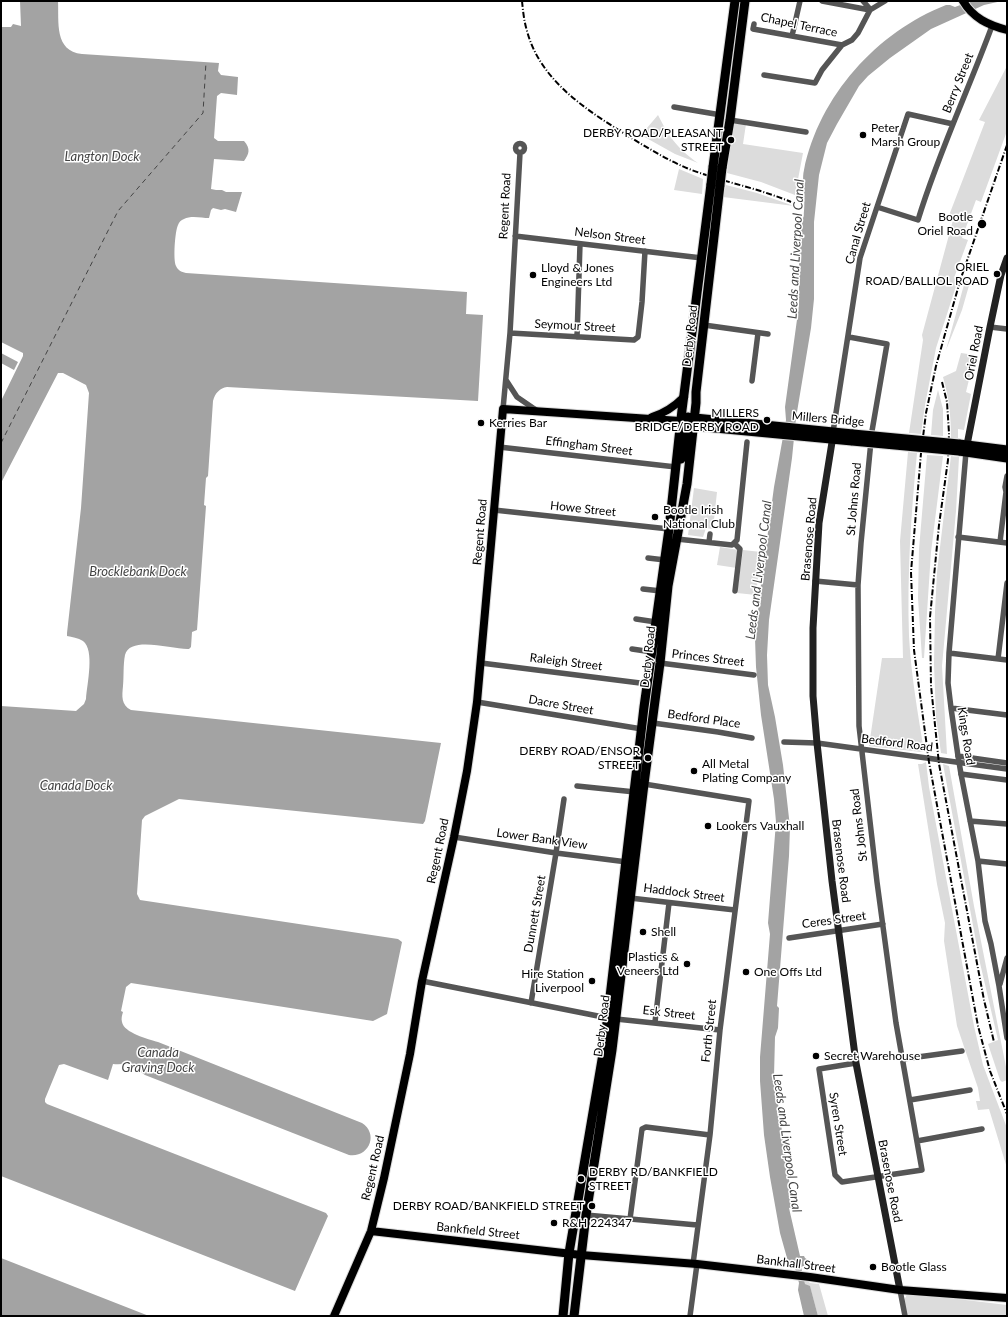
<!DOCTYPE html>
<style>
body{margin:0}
#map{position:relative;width:1008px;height:1317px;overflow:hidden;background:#fff;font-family:Lato,sans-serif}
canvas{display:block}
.frame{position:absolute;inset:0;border:2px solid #000;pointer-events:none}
</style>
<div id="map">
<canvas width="1008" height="1317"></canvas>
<div class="frame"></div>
</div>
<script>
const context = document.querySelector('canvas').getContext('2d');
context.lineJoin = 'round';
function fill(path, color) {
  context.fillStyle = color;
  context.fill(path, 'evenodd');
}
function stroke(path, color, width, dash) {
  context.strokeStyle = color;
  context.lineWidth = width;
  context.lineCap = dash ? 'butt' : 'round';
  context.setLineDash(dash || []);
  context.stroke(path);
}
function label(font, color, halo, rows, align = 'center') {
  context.font = font + ' Lato,sans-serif';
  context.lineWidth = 3;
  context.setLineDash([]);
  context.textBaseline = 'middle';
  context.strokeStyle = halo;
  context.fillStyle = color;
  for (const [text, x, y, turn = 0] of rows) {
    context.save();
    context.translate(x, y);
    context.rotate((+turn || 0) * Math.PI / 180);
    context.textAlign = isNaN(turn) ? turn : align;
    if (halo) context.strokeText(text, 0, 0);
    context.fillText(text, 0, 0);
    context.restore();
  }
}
fill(new Path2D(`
 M1007,66V131L981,202L976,200L962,238L968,240L954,278L958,280L936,348L925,405L921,434L909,433L923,340L922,335L953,220L948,218L985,122L979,120Z
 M658,115C669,137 678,149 698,163L675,154L641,135Z
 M733,123L746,124L743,144L803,153L795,195L761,182L727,173Z
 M679,169L703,179L702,194L674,190Z
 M726,185L757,193L794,206L723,197Z
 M965,281L970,282L962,310L946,350Z
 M961,353L975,355L966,392L971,394L964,430L958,429V438H951C951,417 949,397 943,377L956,371Z
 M938,390L943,409V436L931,435L933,410Z
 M908,452L917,453C911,514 907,575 909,636C911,675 918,714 924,751L921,752L869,746L882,658H903L900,541Z
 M927,455L943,456L931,552L924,658H922L918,598L919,549Z
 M951,456L959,457L956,511L942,666L947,754L941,753L936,717L934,664L935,612L937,572Z
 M694,488L717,492L713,529L706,528L703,537L688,535Z
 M720,547L739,550L737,568L717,565Z
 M743,550L761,552L756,595L737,593Z
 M926,762L929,787L974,1026L983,1065L1007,1128V1168L989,1109L978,1110L976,1101H980L978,1088L957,1026L944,941L945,923L937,884L918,764H922Z
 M943,764L949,766L974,906L1007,1072V1080L1002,1082L1000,1080L988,1044L998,1040L980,963Z
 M804,1280H807L810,1283L819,1284L828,1316H818L810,1287L805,1284Z
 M908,1293L1007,1305V1316H907L904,1300Z`), '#dcdcdc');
fill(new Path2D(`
 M20,1H58C59,22 54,51 82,54L219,63L218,71L221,75L238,77L237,95L221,93L217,96L214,138L218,141H244C251,149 249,154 244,161L214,159L211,189L216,190H222L226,192H242L236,212L225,209L221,210L213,208L211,210L209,218C202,218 191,215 184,219C181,220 179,222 178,225C175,231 173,260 176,266C178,270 181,272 186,273L467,292L466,314L483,315L478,401L227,387C220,388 215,393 213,401L208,476L206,478L204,505L206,506L197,630L192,632L191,647L189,649C174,650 130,635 125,655C123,665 124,676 123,686C122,696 121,705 131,710L441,743L425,821L423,824L179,799L145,816L142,820L137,894L140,900L398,939L402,942L387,1014L373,1021L131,983L126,987L121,1011L123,1012C122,1015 121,1019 122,1022C124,1033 148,1039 158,1042L362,1123C379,1134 369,1158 349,1155L145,1075C140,1072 138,1067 133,1065C128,1063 120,1065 113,1064L108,1080L64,1064L59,1065L45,1099V1102L47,1104L326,1213L328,1216L295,1291L1,1176V706L76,711L84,704L86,699C87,684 95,650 83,641C78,638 72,637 67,636V633L81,508L89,393L86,385L63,373H58L1,483V401L23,356V353L1,342V27H11L13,24L21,26Z
 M971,1H1002L984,5L931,29L890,58L868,76L859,86L837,124L827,143L819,175L814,222V299L811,328L796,418L792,458L769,620L767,655L768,685L775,717L783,765L790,827L789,856L777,1006L779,1008L778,1028L775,1037L774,1076L793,1207L789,1208L800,1256H804L805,1258L808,1260L806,1265L801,1267L805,1284L810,1286L818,1316H804L798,1290L799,1283L794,1264L789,1262L787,1258L780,1233L770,1177L764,1135L760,1081V1057L770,934L768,923L776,822L774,799L761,715L756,667L755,638L761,584L774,487L786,420L785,407L799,305V233C804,222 805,206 804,194C804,186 802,178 804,170C819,96 877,32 946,5H950L955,7Z
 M1,353L18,362L14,370L1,363Z
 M1,1258L149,1316H1Z`), '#a3a3a3');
stroke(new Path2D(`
 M1,443L118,211L203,113L206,62`), '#444', 1, [5, 4]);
const primary = new Path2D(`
 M963,1C973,18 988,25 1007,30
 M652,417C665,413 674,407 684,397
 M371,1231L581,1255L697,1264L810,1277L900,1290L1007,1298
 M334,1316L371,1231L384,1178L410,1054L422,981L454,837L467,771L477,702L503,409L680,421`);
const trunk = new Path2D(`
 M713,167L735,1
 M722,168L730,120L745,1
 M690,421L695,418L853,434
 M689,423L694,426L852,441
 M959,444L1007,450
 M959,451L1007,458
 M681,459L684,453L688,417
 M563,1316L569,1253L604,1048L644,707L669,529L682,410L711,184
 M574,1316L586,1215L612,1050L644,784L660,663L668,586L687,484L696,403V392L720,185`);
stroke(primary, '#dbdbdb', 10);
stroke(trunk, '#dbdbdb', 11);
stroke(new Path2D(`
 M822,1L870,10
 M863,1L870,9
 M754,24L753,29L842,45
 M792,36L800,1
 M764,75L815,83L822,70L842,45L852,40L858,33L870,10L885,1
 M674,107L721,115
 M730,120L806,132
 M515.5 148a4.5 4.5 0 1 1 9 0a4.5 4.5 0 1 1-9 0Z
 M877,207L918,220C938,154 968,91 992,26
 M515,236L702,258
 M704,325L768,334
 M990,327L1007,329
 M510,333L634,340L638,337L642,302L645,251
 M577,337L580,244
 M849,337L887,344L872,431L861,543L858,585L859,726L877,882L896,1023L922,1170L842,1182L835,1175L819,1069L856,1063
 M506,380L517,397L536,410
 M752,381L758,333
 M503,409L510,333L520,153
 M833,432L860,258L908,114L953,124
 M499,447L676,467
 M966,452L949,653L948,683L951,708L958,756L1007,763
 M1006,492L1005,487L1007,476
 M494,510L669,529
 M958,537L1007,543
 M677,539L732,545L737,540L747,442
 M709,542L710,534
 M1000,542L1006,492H1007
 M734,543L740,549L735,591
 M648,558L665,560
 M815,581L858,585
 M643,589L661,591
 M636,619L656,622
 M632,649L652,652
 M949,653L1007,660
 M998,659L1007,583
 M481,663L648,684
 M660,663L754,675
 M477,702L642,729
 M951,708L1007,715
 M653,723L718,732L752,738
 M784,742L817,743L1007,769
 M1007,780L961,774L978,861L985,921L991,944L999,986L1007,1038
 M644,784L749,801L720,1030L710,1135L693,1264
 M577,786L635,792
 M970,821L1007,824
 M454,837L556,853L627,862
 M978,861L1007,864
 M630,898L735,910
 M789,938L883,924
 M422,981L608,1018
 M1000,984L1007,958
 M531,1003L556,853L564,799
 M616,1019L720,1030
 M655,1022L669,903
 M903,1059L962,1051
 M910,1100L970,1090
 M917,1141L982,1129
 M586,1215L697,1225
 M630,1219L642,1129L646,1127L710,1135
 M900,1290L905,1316
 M690,1316L697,1264`), '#555', 5.5);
stroke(new Path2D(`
 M833,436L819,523L813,628V696L817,743L832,881L856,1063L900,1290
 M966,450L990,327L1001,275L1007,258`), '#222', 7);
stroke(primary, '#000', 8);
stroke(trunk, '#000', 9);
stroke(new Path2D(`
 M522,1C523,11 524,21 527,31C540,80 585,109 625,134C646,147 667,160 689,169C723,182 758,188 791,202
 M1007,145L960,281L936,366L926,413L921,453L911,572L914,650L929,762L978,1026L990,1071L1007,1114
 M942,382L947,402L949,433L948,460L939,525L930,617L931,686L939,764L984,1000L994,1042`), '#000', 2, [6, 2, 1, 2]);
const trunkBridge = new Path2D(`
 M711,184L713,167
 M720,185L722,168
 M853,434L959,444
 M852,441L959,451`);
stroke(trunkBridge, '#dbdbdb', 11, []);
stroke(new Path2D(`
 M958,756L961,774`), '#555', 5.5);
stroke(trunkBridge, '#000', 9);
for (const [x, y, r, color] of [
 [863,135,4,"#000"],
 [731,140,4,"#000"],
 [982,224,5,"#000"],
 [997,274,4,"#000"],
 [533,275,4,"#000"],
 [767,420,4,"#000"],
 [481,423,4,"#000"],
 [655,517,4,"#000"],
 [648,758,4,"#000"],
 [694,771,4,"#000"],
 [708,826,4,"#000"],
 [643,932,4,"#000"],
 [687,964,4,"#000"],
 [746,972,4,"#000"],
 [592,981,4,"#000"],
 [816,1056,4,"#000"],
 [581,1179,4,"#000"],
 [592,1206,4,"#000"],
 [554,1223,4,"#000"],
 [873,1267,4,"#000"]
]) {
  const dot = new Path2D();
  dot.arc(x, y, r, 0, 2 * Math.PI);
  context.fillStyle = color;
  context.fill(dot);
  stroke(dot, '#fff', 1.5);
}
label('12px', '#000', '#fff', [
 ["Chapel Terrace",799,25,12],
 ["Berry Street",958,83,-68],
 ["Regent Road",505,206,-87],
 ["Canal Street",858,233,-74],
 ["Nelson Street",610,236,7],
 ["Seymour Street",575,326,3],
 ["Derby Road",690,336,-84],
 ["Oriel Road",974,353,-79],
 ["Millers Bridge",828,419,5],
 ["Effingham Street",589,446,7],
 ["St Johns Road",854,499,-85],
 ["Howe Street",583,509,6],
 ["Regent Road",480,532,-85],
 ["Brasenose Road",809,539,-85],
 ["Derby Road",648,657,-84],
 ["Princes Street",708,658,7],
 ["Raleigh Street",566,662,7],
 ["Dacre Street",561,705,10],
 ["Bedford Place",704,719,8],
 ["Kings Road",966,736,81],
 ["Bedford Road",897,743,7],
 ["St Johns Road",859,825,-97],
 ["Lower Bank View",542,839,8],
 ["Regent Road",438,851,-78],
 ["Brasenose Road",841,861,83],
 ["Haddock Street",684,893,7],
 ["Dunnett Street",535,914,-80],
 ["Ceres Street",834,920,-8],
 ["Esk Street",669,1013,6],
 ["Derby Road",602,1026,-83],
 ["Forth Street",709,1031,-84],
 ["Syren Street",838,1124,81],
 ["Regent Road",373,1168,-77],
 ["Brasenose Road",890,1181,79],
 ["Bankfield Street",478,1231,6],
 ["Bankhall Street",796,1264,7]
]);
label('12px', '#000', '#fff', [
 ["Peter",871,128],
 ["Marsh Group",871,142],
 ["DERBY ROAD/PLEASANT",723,133,"right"],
 ["STREET",723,147,"right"],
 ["Bootle",973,217,"right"],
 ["Oriel Road",973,231,"right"],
 ["ORIEL",989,267,"right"],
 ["ROAD/BALLIOL ROAD",989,281,"right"],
 ["Lloyd & Jones",541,268],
 ["Engineers Ltd",541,282],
 ["MILLERS",759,413,"right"],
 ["BRIDGE/DERBY ROAD",759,427,"right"],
 ["Kerries Bar",489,423],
 ["Bootle Irish",663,510],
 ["National Club",663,524],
 ["DERBY ROAD/ENSOR",640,751,"right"],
 ["STREET",640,765,"right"],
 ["All Metal",702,764],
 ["Plating Company",702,778],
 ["Lookers Vauxhall",716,826],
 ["Shell",651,932],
 ["Plastics &",679,957,"right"],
 ["Veneers Ltd",679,971,"right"],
 ["One Offs Ltd",754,972],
 ["Hire Station",584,974,"right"],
 ["Liverpool",584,988,"right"],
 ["Secret Warehouse",824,1056],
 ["DERBY RD/BANKFIELD",589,1172],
 ["STREET",589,1186],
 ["DERBY ROAD/BANKFIELD STREET",584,1206,"right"],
 ["R&H 224347",562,1223],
 ["Bootle Glass",881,1267]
], 'left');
label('italic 13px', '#444', '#fff', [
 ["Langton Dock",102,157],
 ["Leeds and Liverpool Canal",796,249,-87],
 ["Leeds and Liverpool Canal",759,570,-83],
 ["Brocklebank Dock",138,572],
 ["Canada Dock",76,786],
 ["Canada",158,1053],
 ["Graving Dock",158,1068],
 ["Leeds and Liverpool Canal",787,1143,82]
]);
</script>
